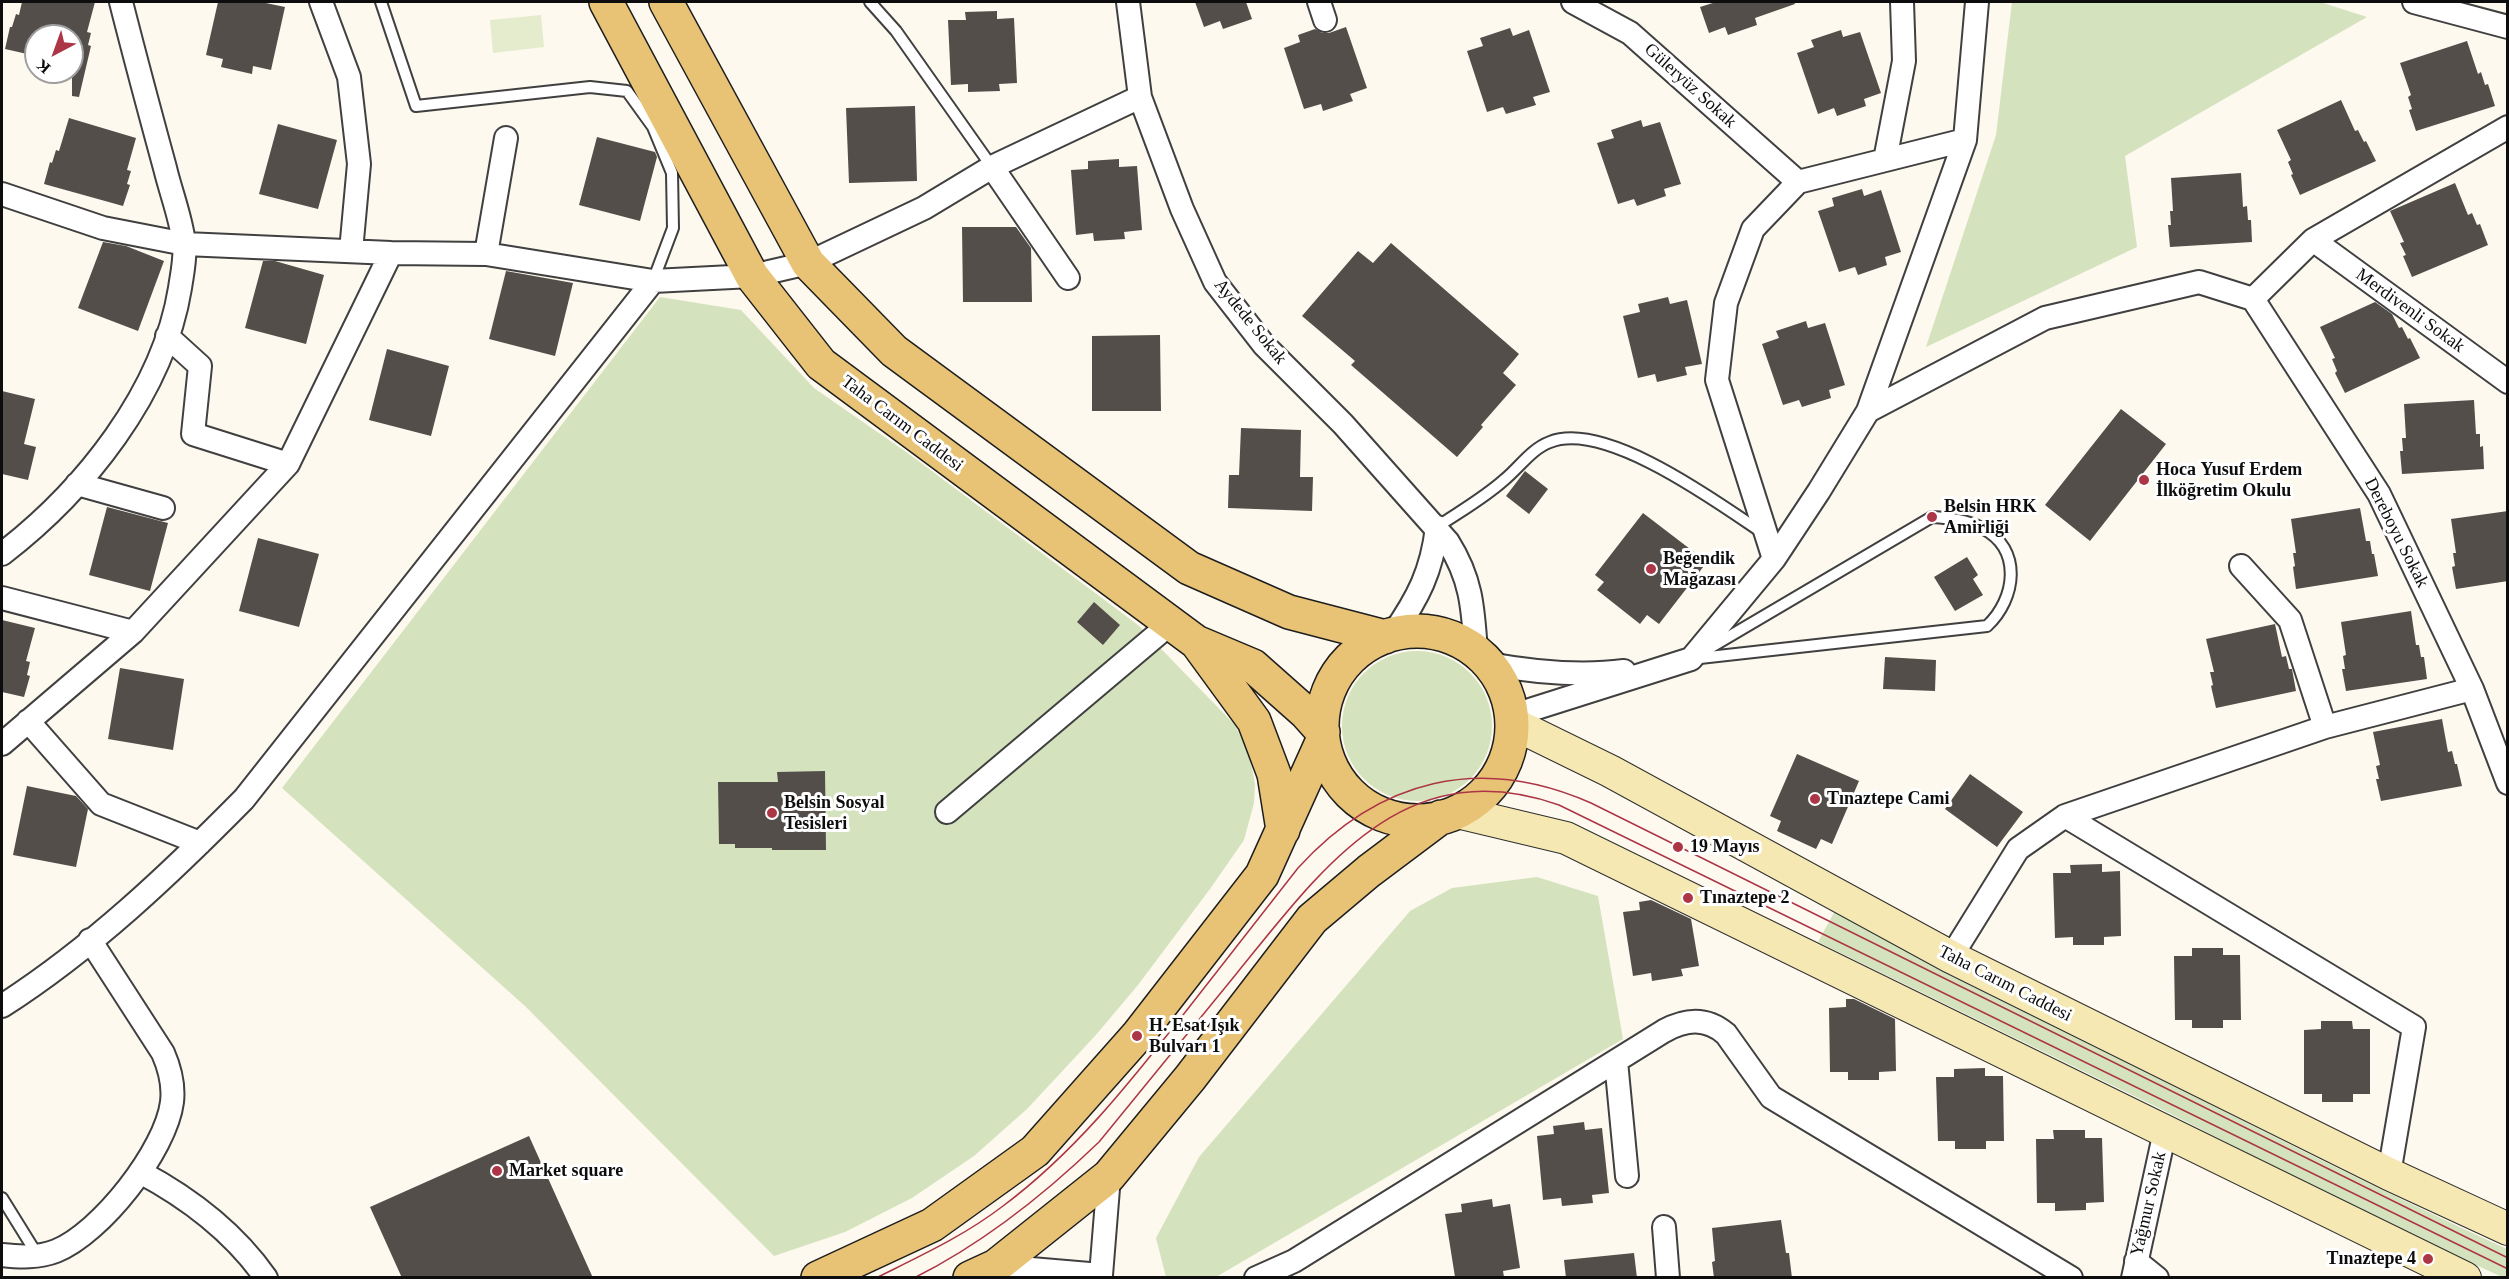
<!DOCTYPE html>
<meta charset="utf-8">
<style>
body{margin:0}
#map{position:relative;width:2509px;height:1279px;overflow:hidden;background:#fdf9ef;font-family:"Times New Roman",serif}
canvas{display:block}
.frame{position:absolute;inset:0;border:3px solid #0d0d0d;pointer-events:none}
.north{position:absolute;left:24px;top:24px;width:60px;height:60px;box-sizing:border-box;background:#fff;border:2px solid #9e9e9e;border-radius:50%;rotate:221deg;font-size:16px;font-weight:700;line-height:24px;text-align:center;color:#0d0d0d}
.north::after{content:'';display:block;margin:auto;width:21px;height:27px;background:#ac3645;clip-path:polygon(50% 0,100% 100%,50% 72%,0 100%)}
</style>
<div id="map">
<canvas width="2509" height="1279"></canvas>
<div class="frame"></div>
<div class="north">K</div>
</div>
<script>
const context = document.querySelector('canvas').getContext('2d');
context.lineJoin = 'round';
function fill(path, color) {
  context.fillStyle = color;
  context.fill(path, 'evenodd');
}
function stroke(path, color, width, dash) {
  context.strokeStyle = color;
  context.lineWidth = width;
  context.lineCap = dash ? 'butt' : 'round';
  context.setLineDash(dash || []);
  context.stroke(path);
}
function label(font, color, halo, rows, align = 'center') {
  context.font = font + ' "Times New Roman",serif';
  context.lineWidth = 6;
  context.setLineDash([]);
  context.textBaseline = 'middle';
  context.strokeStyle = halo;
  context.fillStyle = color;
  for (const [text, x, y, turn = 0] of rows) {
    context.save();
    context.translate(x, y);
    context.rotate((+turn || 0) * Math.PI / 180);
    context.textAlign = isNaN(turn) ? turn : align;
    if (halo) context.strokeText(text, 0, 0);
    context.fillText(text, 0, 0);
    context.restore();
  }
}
fill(new Path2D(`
 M2012,2H2320L2367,17L2125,156L2137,247L1926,347L1996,135Z
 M660,297L741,310L814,388L909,454L1138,625L1235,725L1249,753L1255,784L1254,803L1244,840L1210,889L1138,985L1095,1036L1027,1109L974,1156L912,1198L845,1232L774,1256L526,1007L282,788Z
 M1342 726a75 75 0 1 1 150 0a75 75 0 1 1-150 0Z
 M1537,877L1598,896L1623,1039L1216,1277H1166L1156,1238L1199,1157L1410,911L1452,888Z
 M1836,909C2058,1026 2280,1144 2507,1249V1277H2502L2395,1228L2163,1110L1818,942Z`), '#d4e3bd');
fill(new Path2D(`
 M541,15L544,47L493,53L490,20Z`), '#e4eccd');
fill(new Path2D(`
 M22,2H95L87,32L91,33L88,45L91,46L79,97L72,96V36H36V56L5,49L10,27H12L16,14L19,15Z
 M218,2H261L285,7L271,70L253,66L252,74L221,67L223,59L206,55Z
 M1195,2H1246L1252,19L1223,29L1220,21L1204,27Z
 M1716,2H1794L1795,4L1755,18L1757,25L1728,35L1725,27L1709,33L1700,7Z
 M997,11V19L1014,18L1017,83L999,84L1000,91L968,92V84L951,85L948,20H966L965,12Z
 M1346,27L1367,88L1350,94L1353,101L1323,111L1321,104L1304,109L1284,48L1300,42L1298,35L1315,29L1322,33H1329Z
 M1510,28L1513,36L1529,30L1550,92L1533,97L1536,105L1506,114L1503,107L1487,112L1467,51L1483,46L1480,38Z
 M1841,30L1843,37L1860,32L1881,93L1864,99L1866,106L1837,116L1834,108L1818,114L1797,53L1814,47L1811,40Z
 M2467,41L2478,74L2481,72L2485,85L2488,84L2495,106L2416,131L2409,110L2412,109L2408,97L2411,95L2400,63Z
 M2341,100L2355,131L2358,130L2364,142L2366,141L2376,161L2300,195L2291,175L2293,174L2288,162L2291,160L2277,130Z
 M915,106L917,181L849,183L846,108Z
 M69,118L136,138L127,170L131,171L127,184L130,185L123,206L44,184L50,162L52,163L56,150L59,151Z
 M1641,120L1643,127L1660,122L1681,184L1664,189L1666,196L1637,206L1634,199L1618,204L1597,143L1614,138L1611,130Z
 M278,124L337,140L318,209L259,194Z
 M597,137L655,152L657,157L640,221L579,205Z
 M1119,159V167L1137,166L1142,230L1124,232L1125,239L1094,241L1093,233L1076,235L1071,170L1088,169V161Z
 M2241,173L2243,207L2247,206L2248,220H2251L2252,242L2170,247L2168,225H2171L2170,211H2173L2171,178Z
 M2455,183L2468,215L2472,213L2477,225L2480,224L2488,245L2412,277L2403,256L2406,255L2400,243L2404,242L2390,211Z
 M1862,189L1864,196L1881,190L1901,252L1885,257L1887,265L1858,275L1855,267L1839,272L1818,211L1834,206L1832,198Z
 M962,227H1016L1031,248L1032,302H963Z
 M103,242L126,246L164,261L138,331L78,308Z
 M1391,243L1519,354L1503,373L1516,385L1481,425L1483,427L1457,457L1351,365L1355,361L1302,316L1358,251L1373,263Z
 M263,261H275L324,275L306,344L245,328Z
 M506,271L573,283L555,356L489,339Z
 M1668,297L1670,304L1687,300L1702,364L1685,367L1687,375L1657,382L1655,374L1638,378L1623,316L1640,312L1638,304Z
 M2375,302L2392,314L2399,328L2402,327L2408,339L2410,338L2420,358L2345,393L2335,373L2337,371L2332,359L2335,358L2320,327Z
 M1806,321L1808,328L1825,323L1845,385L1829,390L1831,398L1802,407L1799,400L1783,405L1762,344L1779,338L1776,331Z
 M1160,335L1161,411H1092V336Z
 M387,349L449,366L431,436L369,420Z
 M2,391L35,399L24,444L36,447L28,480L2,474Z
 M2474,400L2476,434H2480V447L2483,446L2484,469L2402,474L2400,451H2403L2402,438H2406L2404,404Z
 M2121,409L2166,444L2090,541L2045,505Z
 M1241,428L1301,430L1300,477H1313L1312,511L1228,508L1229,475H1239Z
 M1525,471L1548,489L1529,514L1506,496Z
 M107,507L168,523L150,591L89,575Z
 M2360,508L2366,541H2370L2372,554H2374L2378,576L2296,589L2293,567L2295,566L2293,553H2296L2291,519Z
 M2508,511V581L2456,589L2452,567L2455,566L2453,553H2456L2451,519Z
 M1643,513L1707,562L1659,624L1647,615L1640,624L1597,590L1604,582L1595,575Z
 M258,538L319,554L299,627L239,611Z
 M1967,557L1978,575L1973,579L1983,595L1955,611L1934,577Z
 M1094,602L1120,625L1103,645L1077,622Z
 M2411,611L2416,645H2419L2421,657H2424L2427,679L2346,691L2342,669H2345L2343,656L2346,655L2341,622Z
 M2,620L35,628L26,661L30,662L27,675L30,676L24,697L2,692Z
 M2275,624L2282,657L2286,656L2289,669H2292L2296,691L2216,708L2211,686L2213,685L2210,672H2214L2206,639Z
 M1885,657L1936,660L1935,691L1883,689Z
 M120,668L184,679L173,750L108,739Z
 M2442,719L2448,752L2452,751L2455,764H2457L2462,786L2381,801L2376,779H2379L2376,766L2380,765L2373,732Z
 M1797,754L1859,781L1832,844L1821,839L1816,849L1777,831L1781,821L1770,816Z
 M825,771L826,850H772V848H735V844H719L718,782H778L777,772Z
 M1970,774L2023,812L1997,847L1945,809Z
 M27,786L76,796L88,809L76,867L13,855Z
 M2102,864V872L2120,871L2121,936L2104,937V945H2073V937L2055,938L2053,873H2071L2070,865Z
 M1651,900L1691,919L1699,966L1681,969L1683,976L1652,981L1651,973L1633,976L1623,912L1640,910L1639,902Z
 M2192,948H2223V955H2240L2241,1020H2223V1028H2192V1020H2175L2174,956H2192Z
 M1846,999H1854L1895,1019L1896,1071L1879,1072V1080H1848V1072H1830L1829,1008L1846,1007Z
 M2321,1021H2352L2353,1029H2370V1094H2353V1102H2322V1094H2304V1030L2321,1029Z
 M1985,1068V1076H2003L2004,1141H1986V1149H1955V1141H1938L1936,1077H1954V1069Z
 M1584,1122L1585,1130L1602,1128L1609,1193L1592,1195L1593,1203L1562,1206L1561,1198L1543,1200L1537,1136L1554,1134L1553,1126Z
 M2053,1130H2085V1138H2102L2104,1202L2086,1203V1210L2055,1211V1203H2037L2036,1139H2054Z
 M529,1136L593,1278H402L370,1207Z
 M1492,1199L1493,1207L1510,1204L1520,1268L1503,1271L1504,1277H1455L1445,1214L1462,1212L1461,1204Z
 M1781,1220L1786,1253H1789L1792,1278H1714L1712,1262L1715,1261L1712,1228Z
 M1634,1253L1637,1278H1566L1564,1260Z`), '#544e4b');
const lane = new Path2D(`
 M381,2L416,106L590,87L627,91L653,127L672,173L673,228L653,281
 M870,2L896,31L992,167
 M1932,517C1950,518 1966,520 1982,528C2023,549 2016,599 1987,626L1691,659Z
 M1437,527C1459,512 1484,498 1504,480C1519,468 1531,449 1550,442C1605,420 1717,502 1763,533
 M2,1198L38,1256`);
const street = new Path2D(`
 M321,2L349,77L359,164L351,251
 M1128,2L1140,97L1182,209L1215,282L1264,345L1343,424L1448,542C1472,580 1473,609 1476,652
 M1319,2L1325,20
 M1573,2L1630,33L1798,182
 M2414,2L2508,27
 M1885,160L1904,61L1902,2
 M992,167L1068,278
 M2,194L103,228L185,244L391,253L486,254L653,281L752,276L808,263L924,208L992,167L1140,97
 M2313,240L2508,382
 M486,254L506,138
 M2253,299L2379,494L2472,689L2508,783
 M167,336L200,366L193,434L288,464
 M1868,411L2045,318L2199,282L2253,299L2313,240L2508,127
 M77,484L163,508
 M2,554C84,491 163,393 180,288C182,274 186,257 184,243C181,218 171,193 165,168C150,113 135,57 121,2
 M1774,559L1717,380L1726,303L1753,229L1798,182L1965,140
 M2241,566L2290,620L2325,727
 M2,598L133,632
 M1393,634C1418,598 1432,571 1437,527
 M1489,664C1533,672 1579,677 1624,671
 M1511,716L1691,659L1774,559L1819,491L1868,411L1965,140L1977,2
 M28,721L101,804L200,843
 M2,744L133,632L288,464L391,253
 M947,812L1171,623
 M2065,816L2414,1027L2389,1174
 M1951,957L2018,849L2065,816L2325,727L2472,689
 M2,1006C91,949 169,875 244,799L653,281
 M1616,1061L1627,1176
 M140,1172C189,1198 233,1231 266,1278
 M1664,1227L1668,1278
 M2,1255C20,1257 38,1258 56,1251C101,1233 166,1150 172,1102C174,1085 170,1069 163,1053L90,940
 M2136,1261L2157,1278
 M996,1266L1101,1275L1109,1176
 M1256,1278L1294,1261L1664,1031C1686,1019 1706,1017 1726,1034L1771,1097L2071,1278
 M2133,1278L2165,1131`);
const secondary = new Path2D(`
 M1512,723L1610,771L1951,957L2389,1174L2508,1229
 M1457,812L1566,838L2465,1278`);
const primary = new Path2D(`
 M606,2L752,276L821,364L1196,642L1253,666L1306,713L1323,732
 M666,2L808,263L894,351L1189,568L1289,612L1385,637
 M1322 726a95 95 0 1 1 190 0a95 95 0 1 1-190 0Z
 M1197,643L1254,721L1274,774L1283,830
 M818,1278L932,1225L1035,1151L1137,1036L1262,875L1323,740
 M970,1278L996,1266L1109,1176L1190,1078L1312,919L1369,871L1441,817`);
stroke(lane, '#404040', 14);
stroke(street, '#404040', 26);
stroke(secondary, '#2f2f2f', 34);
stroke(primary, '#1e1e1e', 36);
stroke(lane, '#fff', 10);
stroke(street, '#fff', 22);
stroke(secondary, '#f5e8b2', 32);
stroke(primary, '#e8c375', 33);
stroke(new Path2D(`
 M876,1278C920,1256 964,1236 1003,1206C1074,1153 1128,1085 1183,1015C1221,966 1260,917 1298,868C1379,779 1480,754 1591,803L2508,1258
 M914,1278C984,1243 1043,1196 1099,1142C1145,1086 1191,1030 1237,973C1323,867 1405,751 1559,805L2508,1269`), '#ac3645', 1.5);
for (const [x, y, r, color] of [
 [2144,480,6,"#ac3645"],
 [1932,517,6,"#ac3645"],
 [1651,569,6,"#ac3645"],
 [1815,799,6,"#ac3645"],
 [772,813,6,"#ac3645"],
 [1678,847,6,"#ac3645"],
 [1688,898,6,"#ac3645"],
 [1137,1036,6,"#ac3645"],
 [497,1171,6,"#ac3645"],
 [2428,1259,6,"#ac3645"]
]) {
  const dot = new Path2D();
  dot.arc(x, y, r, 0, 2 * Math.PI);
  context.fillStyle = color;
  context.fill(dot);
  stroke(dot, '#fff', 2);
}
label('18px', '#0d0d0d', '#fff', [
 ["Güleryüz Sokak",1690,86,42],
 ["Merdivenli Sokak",2410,311,36],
 ["Aydede Sokak",1250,322,51],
 ["Taha Carım Caddesi",902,424,37],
 ["Dereboyu Sokak",2396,533,63],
 ["Taha Carım Caddesi",2005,984,27],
 ["Yağmur Sokak",2149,1204,-77]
]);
label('bold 18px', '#0d0d0d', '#fff', [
 ["Hoca Yusuf Erdem",2156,470],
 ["İlköğretim Okulu",2156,491],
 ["Belsin HRK",1944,507],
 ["Amirliği",1944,528],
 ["Beğendik",1663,559],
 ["Mağazası",1663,580],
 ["Tınaztepe Cami",1827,799],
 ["Belsin Sosyal",784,803],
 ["Tesisleri",784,824],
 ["19 Mayıs",1690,847],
 ["Tınaztepe 2",1700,898],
 ["H. Esat Işık",1149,1026],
 ["Bulvarı 1",1149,1047],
 ["Market square",509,1171],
 ["Tınaztepe 4",2416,1259,"right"]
], 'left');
</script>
